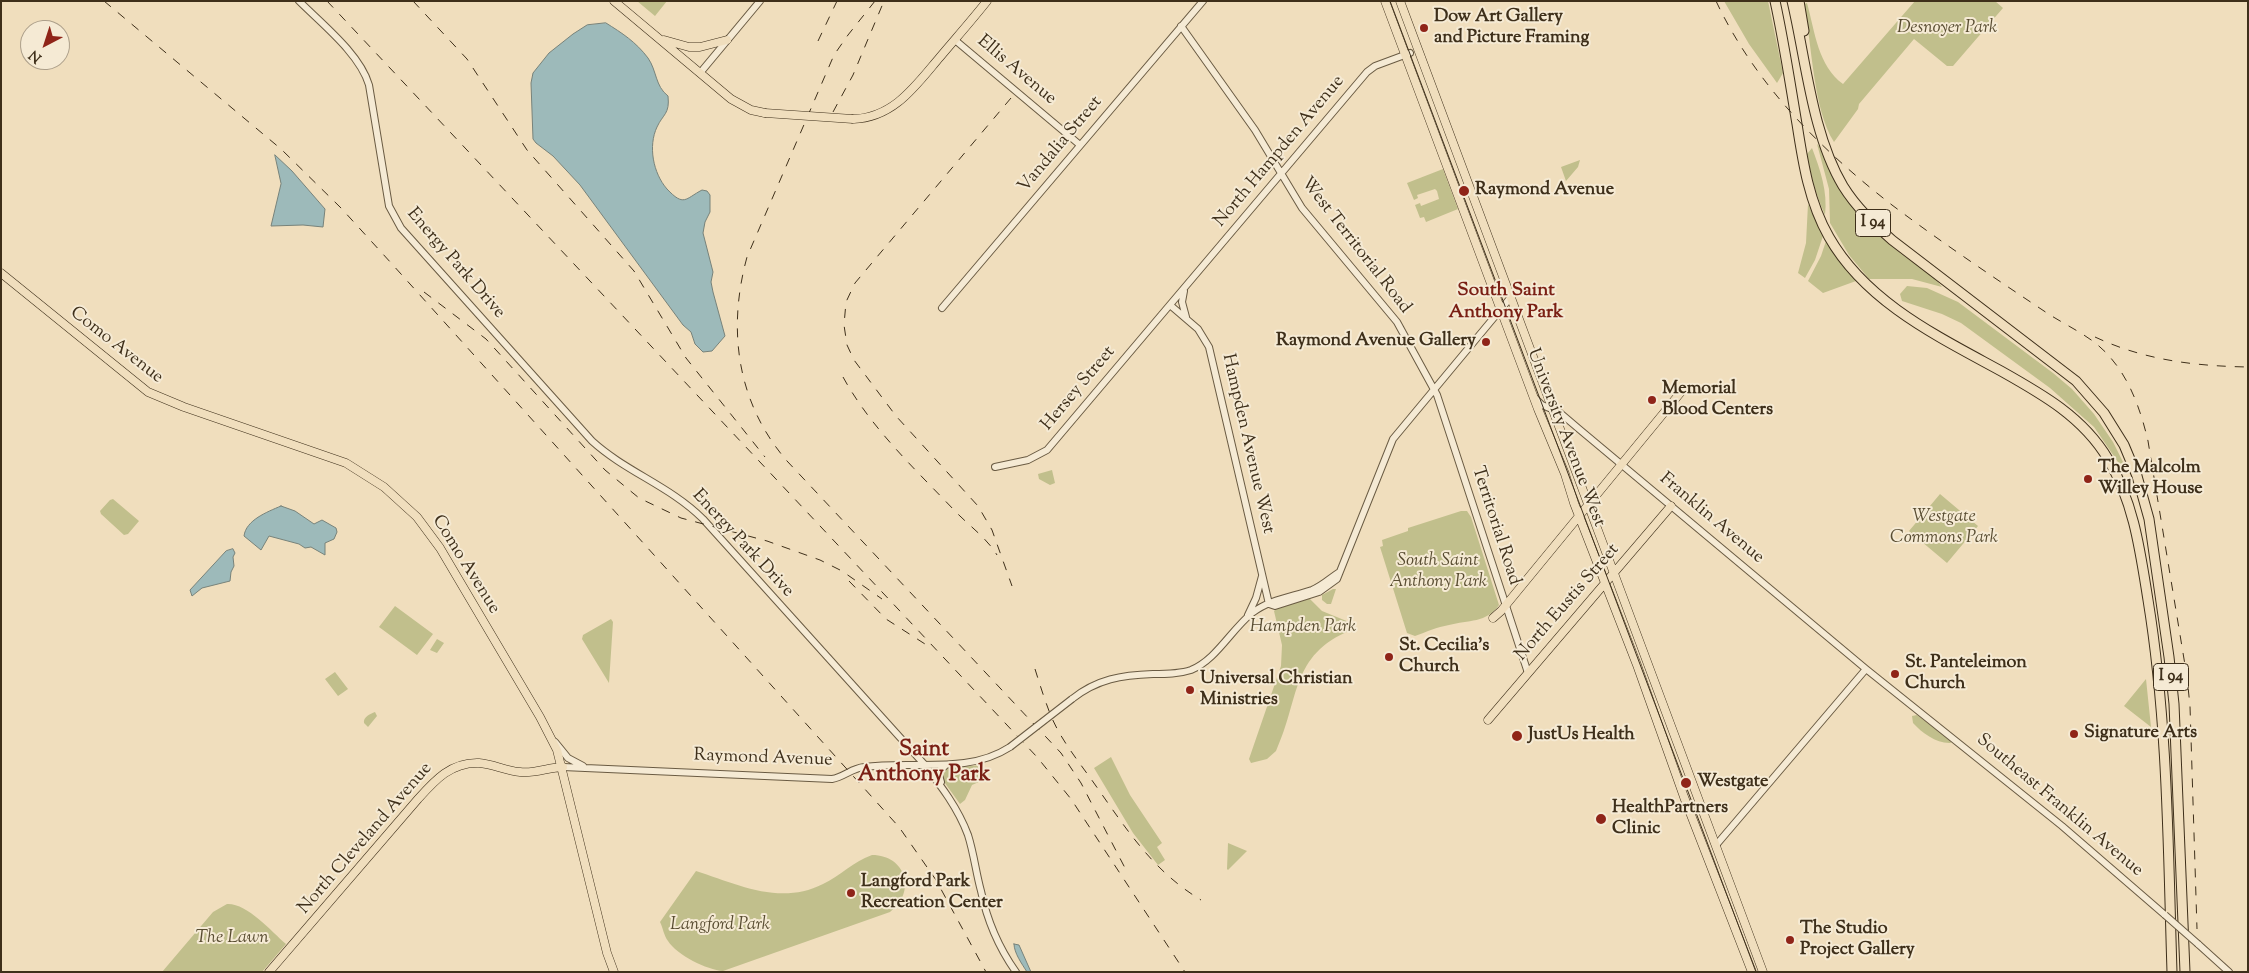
<!DOCTYPE html>
<style>
body{margin:0}
#map{position:relative;width:2249px;height:973px;overflow:hidden;background:#f0debd;font-family:"Sorts Mill Goudy",serif}
canvas{display:block}
.frame{position:absolute;inset:0;border:2px solid #3e2f1a;pointer-events:none}
.north{position:absolute;left:20px;top:20px;width:50px;height:50px;box-sizing:border-box;background:#f5ead4;border:1px solid #ac9f8a;border-radius:50%;rotate:220deg;font-size:14px;font-weight:700;line-height:20px;text-align:center;color:#3e2f1a}
.north::after{content:'';display:block;margin:auto;width:18px;height:22px;background:#8f2418;clip-path:polygon(50% 0,100% 100%,50% 72%,0 100%)}
</style>
<div id="map">
<canvas width="2249" height="973"></canvas>
<div class="frame"></div>
<div class="north">N</div>
</div>
<script>
const context = document.querySelector('canvas').getContext('2d');
context.lineJoin = 'round';
function fill(path, color) {
  context.fillStyle = color;
  context.fill(path, 'evenodd');
}
function stroke(path, color, width, dash) {
  context.strokeStyle = color;
  context.lineWidth = width;
  context.lineCap = dash ? 'butt' : 'round';
  context.setLineDash(dash || []);
  context.stroke(path);
}
function label(font, color, halo, rows, align = 'center') {
  context.font = font + ' "Sorts Mill Goudy",serif';
  context.lineWidth = 4;
  context.setLineDash([]);
  context.textBaseline = 'middle';
  context.strokeStyle = halo;
  context.fillStyle = color;
  for (const [text, x, y, turn = 0] of rows) {
    context.save();
    context.translate(x, y);
    context.rotate((+turn || 0) * Math.PI / 180);
    context.textAlign = isNaN(turn) ? turn : align;
    if (halo) context.strokeText(text, 0, 0);
    context.fillText(text, 0, 0);
    context.restore();
  }
}
fill(new Path2D(`
 M637,1H667L655,16Z
 M1724,1H1768L1783,73L1777,83L1749,44Z
 M1915,1H1995L2003,8L1953,66H1947L1914,39L1859,104L1858,109L1834,142C1813,109 1812,44 1804,4L1807,3C1815,32 1818,66 1843,84Z
 M1817,144L1821,148C1836,194 1867,227 1904,256C1916,265 1935,276 1942,287L1912,279H1869L1849,255L1830,223L1829,189Z
 M1812,148C1820,169 1828,192 1825,215C1816,195 1811,176 1807,154Z
 M1580,160L1578,167L1566,181L1561,167Z
 M1443,169L1458,209L1426,222L1424,217L1420,218L1415,205L1420,203L1421,206L1439,199L1437,191L1435,189L1417,195L1418,198L1414,200L1407,183Z
 M1808,204L1823,236L1815,260L1805,278L1798,273L1806,243Z
 M1826,241L1856,281L1823,293L1808,281L1821,256Z
 M1907,286L1927,288L1958,302L2053,373L2072,389L2094,414L2113,442L2124,464L2120,465L2094,427L2050,388L1961,323L1942,314L1902,301L1900,294Z
 M1052,470L1055,483L1050,485L1039,479L1038,474Z
 M1940,494L1978,526L1947,563L1909,531Z
 M113,499L139,521L128,534L124,535L101,514L100,511L110,500Z
 M1461,511H1467L1471,517L1499,605C1487,623 1468,620 1449,625C1437,627 1426,632 1415,636L1407,633L1380,547L1383,546L1382,540L1408,531V528Z
 M1333,589H1336L1331,604H1327L1322,600V595Z
 M1309,598L1322,611L1349,622L1353,627L1351,630C1290,655 1300,699 1276,751L1267,759L1251,763L1249,759L1281,666L1282,645L1274,611L1277,608Z
 M395,606L433,634L417,655L379,627Z
 M611,619L613,622L609,683L582,639L583,635Z
 M437,639L444,643L437,653L430,650Z
 M335,672L348,689L338,696L325,679Z
 M2146,679L2151,727L2124,706Z
 M375,712L377,716L368,727L364,723C363,717 370,714 375,712Z
 M1917,715L1950,740L1951,743C1937,744 1922,733 1913,723L1912,716Z
 M1111,757L1130,795L1162,843L1157,847L1165,860L1158,865L1133,833L1094,768Z
 M981,765V781L972,785L965,800L960,804L942,779V773L949,768Z
 M1228,843L1247,851L1228,870L1227,869Z
 M872,855C906,855 917,892 890,912L723,971C707,970 677,955 668,941C664,936 663,928 660,922L696,871C737,884 780,906 823,884C840,876 854,861 872,855Z
 M227,904C247,903 271,931 286,944L262,972H162L213,912Z`), '#c1bf8c');
const water = new Path2D(`
 M606,23C622,33 636,42 648,58C657,71 655,86 668,96C670,114 663,114 657,127C648,146 653,173 667,189C684,207 685,199 702,190L707,191L710,195V212L705,222L703,233L713,272L711,282L713,292L725,336L712,351L703,352L695,344L691,332L683,325L580,185L553,156L536,143L533,139L531,83L533,73L549,53L573,34L587,25Z
 M275,155L292,171L325,209L323,227L303,225L271,226L281,184Z
 M281,506L295,511L314,524L322,520L336,528L337,532L334,539L325,543V555L311,547L305,548L299,544L269,536L261,550L244,536C246,520 267,512 281,506Z
 M233,549L235,553L233,557L234,566L231,572L230,581L202,588L192,596L190,590L226,551Z
 M1014,944L1019,945L1031,972H1027C1022,964 1014,953 1014,944Z`);
fill(water, '#9dbaba');
stroke(water, '#77827a', 1);
const minor = new Path2D(`
 M299,1C322,24 360,54 369,85L389,206L401,228L592,441C626,472 670,486 703,519L924,764C941,786 958,808 968,835C974,854 976,873 981,891C987,920 999,948 1016,972
 M1181,26L1255,130L1302,208L1397,322L1437,395L1528,673
 M955,40L1080,145
 M700,73L760,1
 M1184,291L1182,302L1186,317
 M1170,305L1198,329L1209,347L1269,604
 M942,308L1203,1
 M1534,397L1542,405L1559,412L1579,429L1866,669L2062,826L2165,915
 M995,467L1028,460L1047,450L1367,72L1375,66L1410,53
 M1269,604L1275,606L1319,592L1337,579L1393,439L1511,297
 M1248,615L1256,598L1262,576
 M1072,699C1097,679 1122,675 1153,674C1166,674 1179,674 1191,670C1216,660 1231,630 1252,613C1270,599 1292,597 1312,590C1322,586 1329,579 1338,573
 M555,742L568,758L583,766
 M563,767L832,779C844,777 852,768 864,767C913,760 967,775 1010,747
 M941,782L938,772L946,765
 M1717,844L1866,669
 M2198,944L2229,972`);
const major = new Path2D(`
 M614,1L731,99L751,110L765,113
 M1385,1L1538,409L1565,474L1574,503L1637,665L1684,797L1752,972
 M1400,1L1763,972
 M664,40L689,47H700L727,40
 M853,119C894,118 916,85 940,57C956,38 972,20 987,1
 M1,273L148,392L184,407L346,463L384,487L417,517L440,548L540,717L557,750L607,953L614,972
 M1493,618L1501,611L1681,392
 M1488,720L1671,506
 M269,972L418,799C435,780 451,762 479,763C493,764 506,771 520,772C535,774 549,767 563,767`);
const highway = new Path2D(`
 M1775,1C1784,42 1790,83 1797,124C1803,163 1809,202 1829,237C1866,302 1937,336 2001,371C2042,394 2083,417 2108,459C2134,503 2140,550 2148,600C2168,723 2168,847 2172,972
 M1792,1C1806,60 1812,134 1843,186C1856,207 1873,223 1892,240L2076,381L2104,413L2124,445L2137,476L2149,519L2169,657L2174,704L2185,972
 M1799,1L1804,31`);
stroke(minor, '#6a5b43', 8);
stroke(major, '#3e2f1a', 9);
stroke(highway, '#3e2f1a', 11);
stroke(minor, '#f5ead4', 6);
stroke(major, '#f0debd', 8);
stroke(highway, '#f0debd', 9);
stroke(new Path2D(`
 M1390,1L1756,972`), '#3e2f1a', 1);
stroke(new Path2D(`
 M104,1L281,149L341,208L392,264L899,827L936,880L986,972
 M327,1L1037,757L1071,799L1185,972
 M413,1L467,59L527,150L634,271L686,358L765,457
 M875,1L848,35L834,55L747,257C727,330 737,403 787,461L1061,753L1081,783L1125,868
 M1716,1C1755,84 1821,150 1892,205C1941,242 1993,277 2044,311C2066,326 2092,336 2109,356C2130,379 2141,411 2148,441L2187,677L2190,706L2197,929
 M818,41L837,1
 M1011,98L855,283L846,302L844,325L847,345L854,360L896,416L978,506L992,530L1012,586
 M833,112L853,75L884,1
 M424,292L486,339L605,470L639,498L681,518L767,541L820,560L842,571L882,599
 M2095,337C2144,360 2194,366 2248,367
 M843,377C871,428 914,468 954,510C968,525 986,537 997,555
 M849,581L886,619L925,644
 M1035,669C1040,685 1045,701 1051,716C1062,742 1080,763 1096,786C1127,830 1153,871 1201,900`), '#3e2f1a', 1, [9, 9]);
const minorBridge = new Path2D(`
 M1010,747L1072,699
 M2165,915L2198,944`);
const majorBridge = new Path2D(`
 M765,113L853,119`);
stroke(minorBridge, '#6a5b43', 8, []);
stroke(majorBridge, '#3e2f1a', 9, []);
stroke(minorBridge, '#f5ead4', 6);
stroke(majorBridge, '#f0debd', 8);
for (const [x, y, r, color] of [
 [1424,28,5,"#8f2418"],
 [1464,191,6,"#8f2418"],
 [1486,342,5,"#8f2418"],
 [1652,400,5,"#8f2418"],
 [2088,479,5,"#8f2418"],
 [1389,657,5,"#8f2418"],
 [1895,674,5,"#8f2418"],
 [1190,690,5,"#8f2418"],
 [2074,734,5,"#8f2418"],
 [1517,736,6,"#8f2418"],
 [1686,783,6,"#8f2418"],
 [1601,819,6,"#8f2418"],
 [851,893,5,"#8f2418"],
 [1790,940,5,"#8f2418"]
]) {
  const dot = new Path2D();
  dot.arc(x, y, r, 0, 2 * Math.PI);
  context.fillStyle = color;
  context.fill(dot);
  stroke(dot, '#f5ead4', 2);
}
for (const [x, y, w] of [
 [1873,223,35],
 [2171,677,35]
]) {
  const box = new Path2D();
  box.roundRect(x - w / 2, y - 13.5, w, 27, 4);
  context.fillStyle = '#f5ead4';
  context.fill(box);
  stroke(box, '#3e2f1a', 1);
}
label('bold 16px', '#3e2f1a', null, [
 ["I 94",1873,223],
 ["I 94",2171,677]
]);
label('bold 18px', '#3e2f1a', '#f5ead4', [
 ["Dow Art Gallery",1434,18],
 ["and Picture Framing",1434,39],
 ["Raymond Avenue",1475,191],
 ["Raymond Avenue Gallery",1476,342,"right"],
 ["Memorial",1662,390],
 ["Blood Centers",1662,411],
 ["The Malcolm",2098,469],
 ["Willey House",2098,490],
 ["St. Cecilia's",1399,647],
 ["Church",1399,668],
 ["St. Panteleimon",1905,664],
 ["Church",1905,685],
 ["Universal Christian",1200,680],
 ["Ministries",1200,701],
 ["Signature Arts",2084,734],
 ["JustUs Health",1528,736],
 ["Westgate",1697,783],
 ["HealthPartners",1612,809],
 ["Clinic",1612,830],
 ["Langford Park",861,883],
 ["Recreation Center",861,904],
 ["The Studio",1800,930],
 ["Project Gallery",1800,951]
], 'left');
label('italic 18px', '#584c31', '#f5ead4', [
 ["Desnoyer Park",1947,29],
 ["Westgate",1944,518],
 ["Commons Park",1944,539],
 ["South Saint",1438,562],
 ["Anthony Park",1438,583],
 ["Hampden Park",1303,628],
 ["Langford Park",720,926],
 ["The Lawn",232,939]
]);
label('18px', '#3e2f1a', '#f5ead4', [
 ["Ellis Avenue",1016,71,40],
 ["Vandalia Street",1061,145,-50],
 ["North Hampden Avenue",1280,152,-50],
 ["West Territorial Road",1355,246,52],
 ["Energy Park Drive",455,264,49],
 ["Como Avenue",116,346,38],
 ["Hersey Street",1079,389,-50],
 ["University Avenue West",1565,438,69],
 ["Hampden Avenue West",1247,444,77],
 ["Franklin Avenue",1711,519,40],
 ["Territorial Road",1495,526,72],
 ["Energy Park Drive",742,544,47],
 ["Como Avenue",465,565,58],
 ["North Eustis Street",1568,603,-49],
 ["Raymond Avenue",763,759,2],
 ["Southeast Franklin Avenue",2059,806,40],
 ["North Cleveland Avenue",366,839,-49]
]);
label('bold 19px', '#7a1f14', '#f5ead4', [
 ["South Saint",1506,292],
 ["Anthony Park",1506,314]
]);
label('bold 22px', '#7a1f14', '#f5ead4', [
 ["Saint",924,751],
 ["Anthony Park",924,776]
]);
</script>
